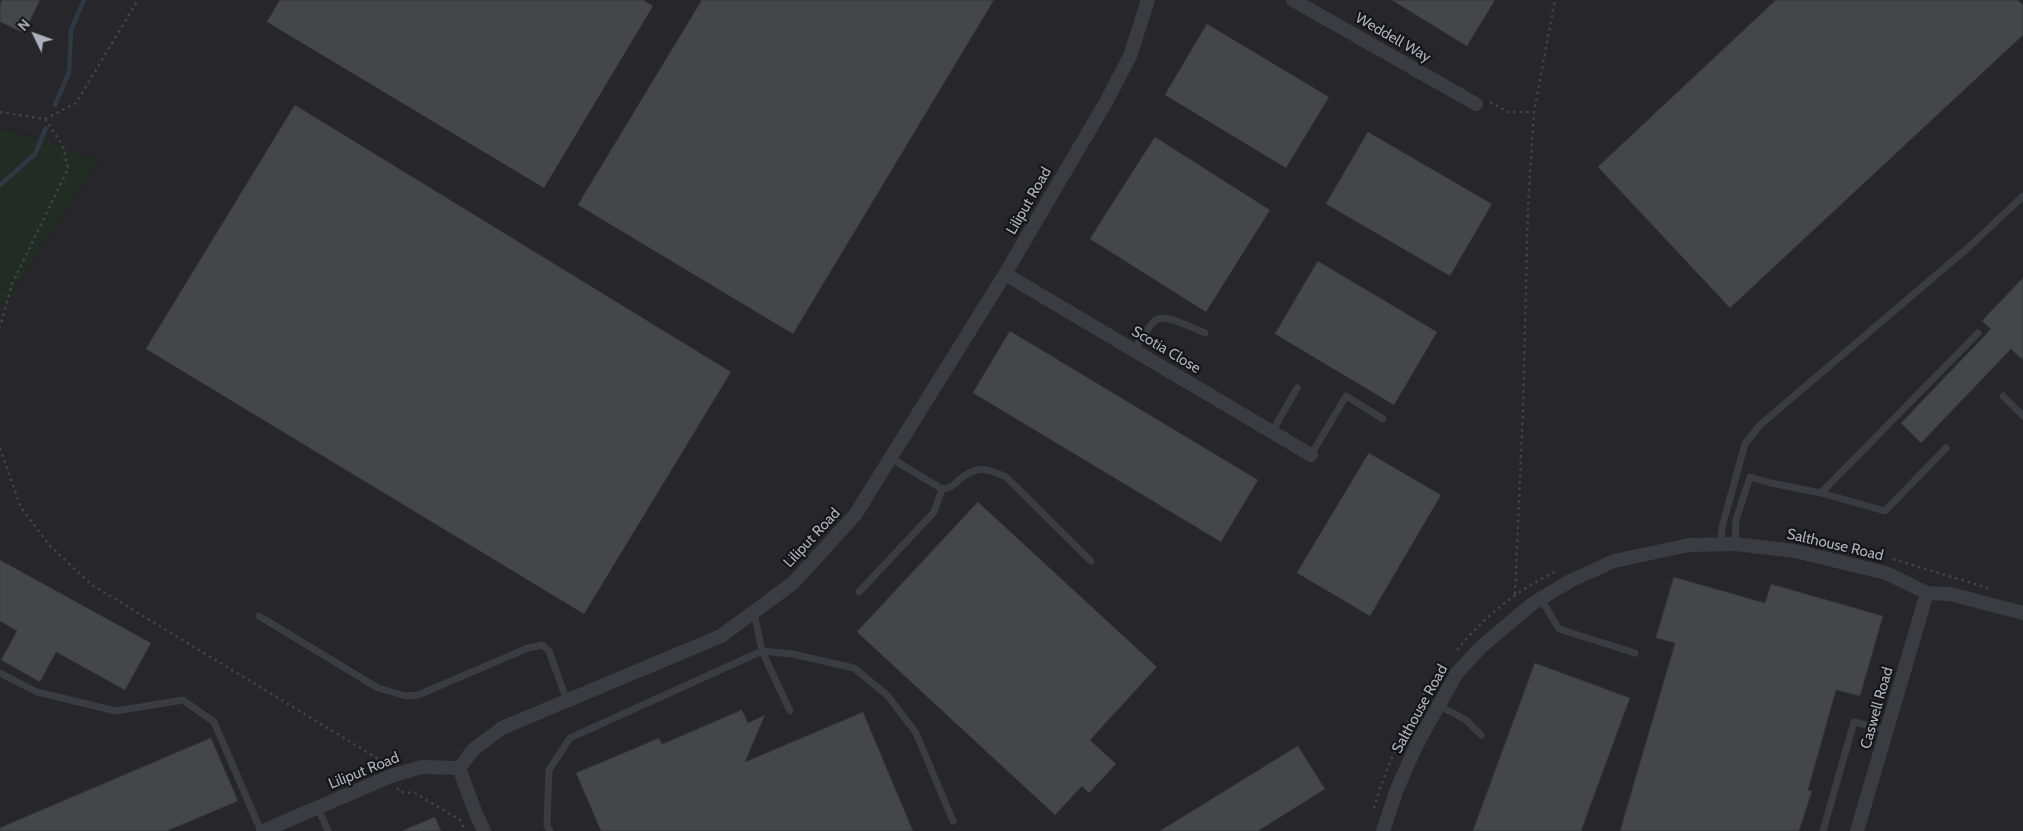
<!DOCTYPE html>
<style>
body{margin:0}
#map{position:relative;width:2023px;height:831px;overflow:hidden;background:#1b1b1d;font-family:Cabin,sans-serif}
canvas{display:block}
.north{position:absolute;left:10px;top:10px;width:50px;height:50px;-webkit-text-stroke:4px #161518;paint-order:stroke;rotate:312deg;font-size:14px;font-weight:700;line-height:20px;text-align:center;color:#adb1bd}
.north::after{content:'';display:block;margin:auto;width:18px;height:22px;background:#adb1bd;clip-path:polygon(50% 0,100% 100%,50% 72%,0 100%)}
</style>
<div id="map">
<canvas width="2023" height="831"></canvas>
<div class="north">N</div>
</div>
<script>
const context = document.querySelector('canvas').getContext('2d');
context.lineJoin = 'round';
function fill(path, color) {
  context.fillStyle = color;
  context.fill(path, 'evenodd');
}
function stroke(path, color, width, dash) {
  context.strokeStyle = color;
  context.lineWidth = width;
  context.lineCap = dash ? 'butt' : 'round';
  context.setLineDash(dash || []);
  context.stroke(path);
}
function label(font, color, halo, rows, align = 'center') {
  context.font = font + ' Cabin,sans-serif';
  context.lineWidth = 4.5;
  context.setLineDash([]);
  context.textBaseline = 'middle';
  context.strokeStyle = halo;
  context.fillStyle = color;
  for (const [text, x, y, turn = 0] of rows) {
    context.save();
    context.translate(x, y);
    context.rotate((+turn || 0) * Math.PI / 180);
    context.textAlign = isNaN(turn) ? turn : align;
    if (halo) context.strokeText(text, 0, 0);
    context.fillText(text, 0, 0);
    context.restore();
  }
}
fill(new Path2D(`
 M0,0H2023V831H0V312L99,162L52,142L0,128Z`), '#27262a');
fill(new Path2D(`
 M0,128L52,142L99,162L0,312Z`), '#222c24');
stroke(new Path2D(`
 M55,105L69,72L71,30L84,0
 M0,185L35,154L46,128`), '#303942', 4.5);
const building = new Path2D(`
 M2,0H40L24,33L0,22V5Z
 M280,0H643L653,6L544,188L267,22Z
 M702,0H994L793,334L578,205Z
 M1392,0H1495L1467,46Z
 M1776,0H2018L2023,5V35L1730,308L1598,167Z
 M1207,24L1329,97L1286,168L1165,95Z
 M295,105L731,372L584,614L146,349Z
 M1368,132L1492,204L1450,276L1326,204Z
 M1155,137L1270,210L1206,312L1090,239Z
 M1318,261L1437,332L1394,405L1275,334Z
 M2023,278V360L2011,349L1921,443L1901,423L1991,329L1982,321Z
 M1010,331L1258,480L1221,542L973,393Z
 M1369,453L1441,495L1370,616L1297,573Z
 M978,502L1157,667L1090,740L1116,764L1089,793L1082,786L1055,815L857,632Z
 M0,560L151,643L125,690L56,652L40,682L1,660L17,631L0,621Z
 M1674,577L1765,603L1771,584L1883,616L1860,696L1836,690L1808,790L1812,791L1799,831H1620L1675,643L1656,638Z
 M1535,663L1630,698L1581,831H1473Z
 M742,710L748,723L765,715L745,762L863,712L913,831H601L576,773L659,738L662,744Z
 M211,738L238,801L167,831H0V828Z
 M1298,746L1325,789L1258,831H1160Z
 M435,817L441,831H402Z`);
fill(building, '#45464a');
stroke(building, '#353539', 1);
stroke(new Path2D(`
 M1490,102L1508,112H1534
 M0,112L45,119L63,146L68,169L12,284L0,327
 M45,119L76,103L138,0
 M0,448L21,508L51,547L92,585L385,763
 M1849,548L1883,556
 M1893,559L1988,588
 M1515,594L1523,409L1528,206L1534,112L1555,0
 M1457,650C1484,617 1517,590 1555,572
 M397,788L400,792L415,793L460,820L465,831
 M1374,808C1387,764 1414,700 1444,666`), '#414349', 2.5, [2.5, 4]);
stroke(new Path2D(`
 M1134,350C1140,341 1147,327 1156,320C1165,313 1195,329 1205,333
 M2003,396L2023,416
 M1272,432L1297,388
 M1311,455L1346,396L1383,419
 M891,458L942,489C951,488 952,486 959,480C976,465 987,468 1006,477L1091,561
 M1821,493L1978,333
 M1721,544L1722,527L1745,444L1760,425L1969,247L2023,196
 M1735,544L1736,520L1750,477L1771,483L1821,493L1885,511L1946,448
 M859,592L934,512L942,489
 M1541,599L1559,629L1635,653
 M754,612L762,651L790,711
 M259,616L378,688L406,696L418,695L528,648L542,645L549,651L567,701
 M0,673L37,692L116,711L183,700L214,722L261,831
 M1438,705L1466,720L1481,735
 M318,808L328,831
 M550,831L547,825L549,770L570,738L762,651L792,654L854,668L888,696L916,733L953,821
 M1823,831L1854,722L1887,730`), '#3b3c42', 7);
stroke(new Path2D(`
 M1293,0L1476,104
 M1005,274L1311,455
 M459,768L476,814L484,831
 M263,831L391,776L421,767L459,768L474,749L502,728L721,636L793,583L855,515L1005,274L1106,102L1130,56L1148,0
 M1383,831L1397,789L1417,744L1457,673L1481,647L1532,604L1570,581L1614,561L1689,545L1735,544L1795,551L1886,573L1927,593L1950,594L2023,613
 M1857,831L1927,593`), '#3b3c42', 14);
label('15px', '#adb1bd', '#161518', [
 ["Weddell Way",1393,38,30],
 ["Liliput Road",1029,201,-60],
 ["Scotia Close",1166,350,31],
 ["Liliput Road",812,538,-47],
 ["Salthouse Road",1835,545,13],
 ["Caswell Road",1877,708,-74],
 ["Salthouse Road",1420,709,-61],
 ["Liliput Road",364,771,-22]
]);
</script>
